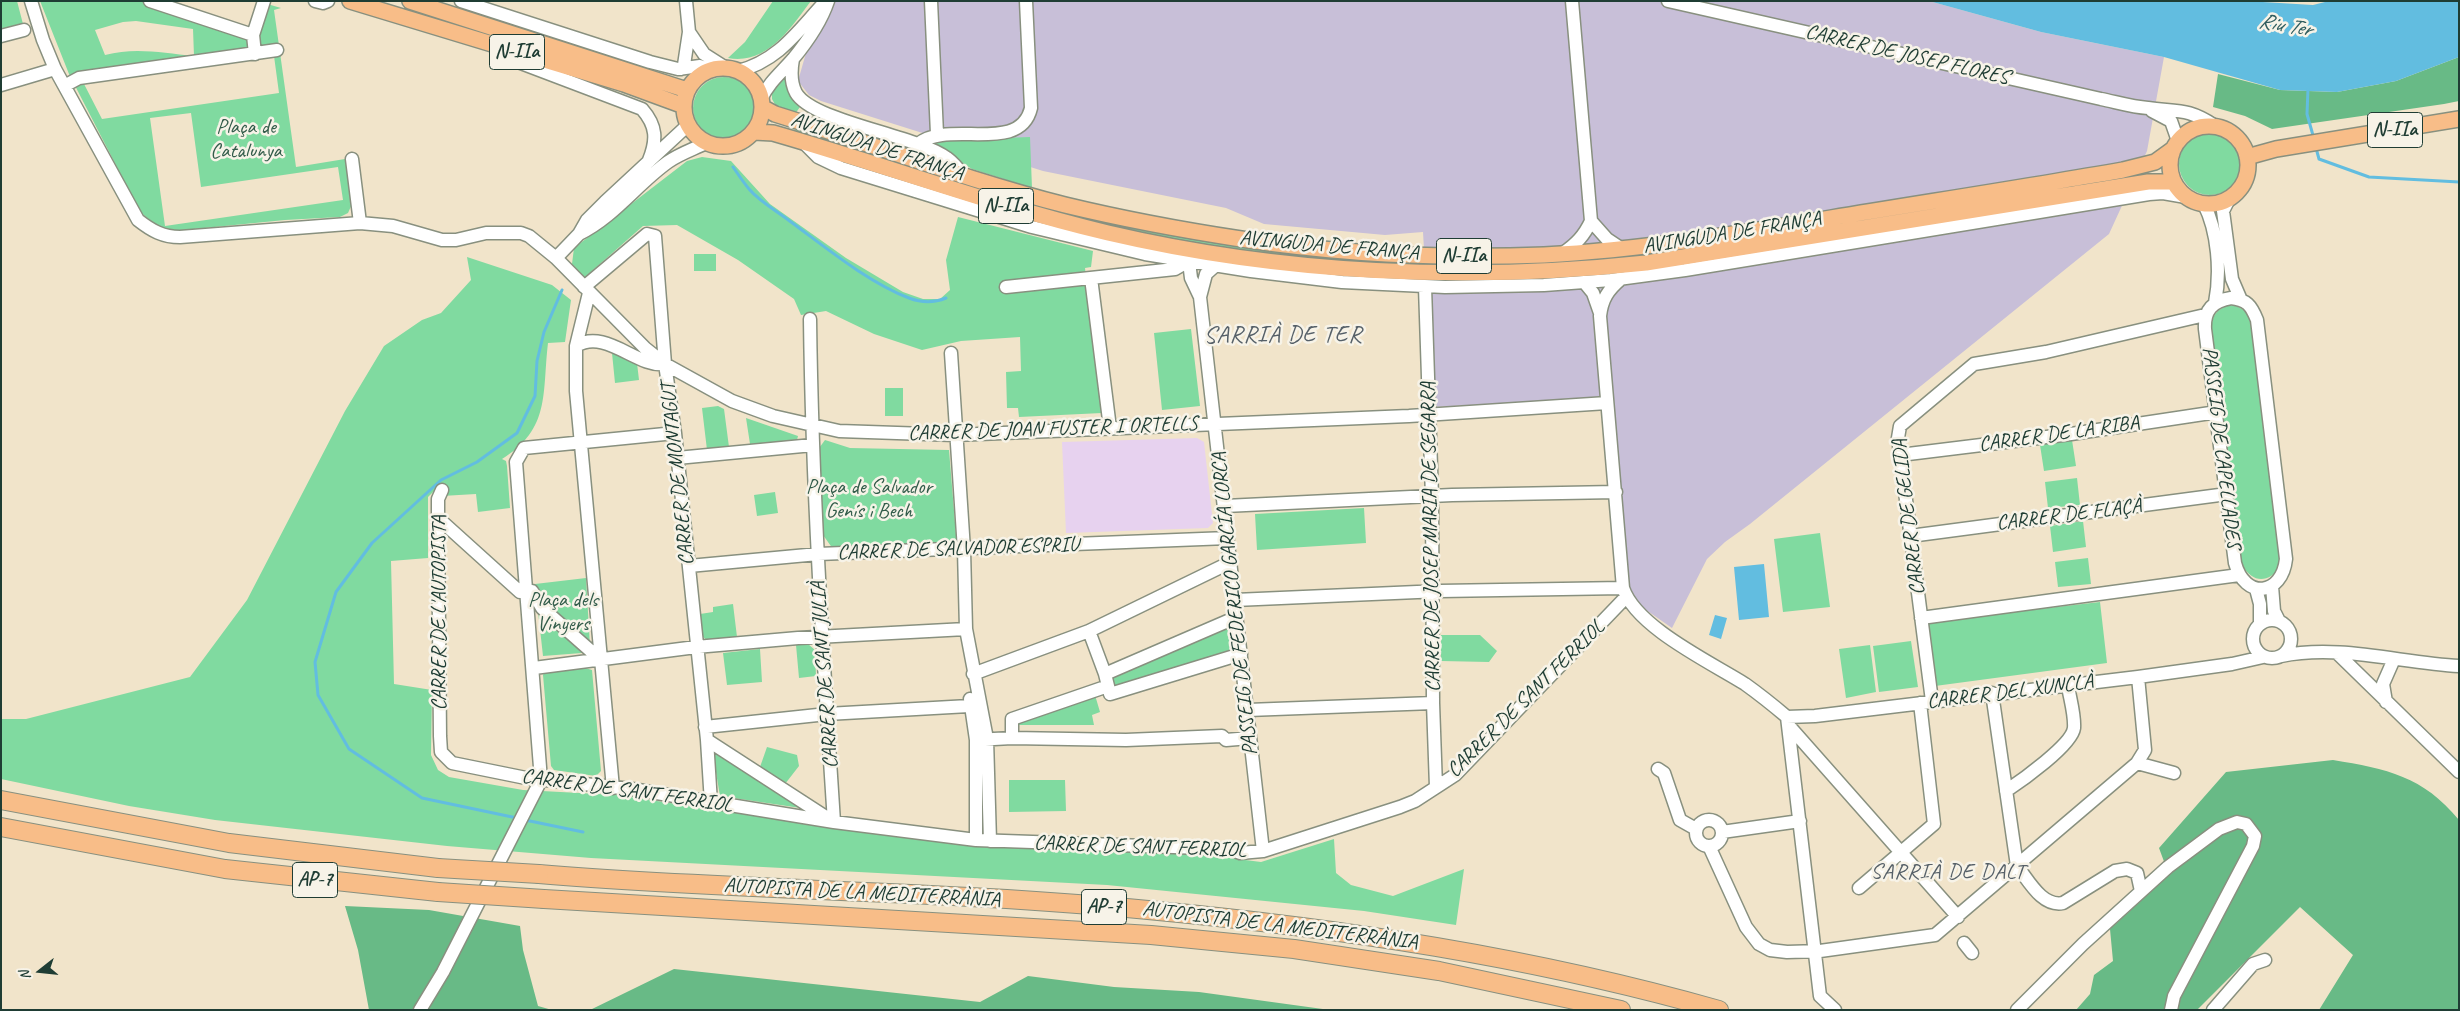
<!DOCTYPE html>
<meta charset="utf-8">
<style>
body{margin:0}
#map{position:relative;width:2460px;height:1011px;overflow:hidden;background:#f1e4ca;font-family:Caveat,sans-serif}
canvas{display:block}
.frame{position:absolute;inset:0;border:2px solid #1f3d34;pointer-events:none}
.north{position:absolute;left:15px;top:946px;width:50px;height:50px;-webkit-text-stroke:4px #f7f3e8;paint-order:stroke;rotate:254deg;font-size:14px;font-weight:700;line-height:20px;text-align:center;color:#1f3d34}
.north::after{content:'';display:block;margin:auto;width:18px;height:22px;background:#1f3d34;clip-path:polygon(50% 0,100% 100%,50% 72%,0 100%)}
</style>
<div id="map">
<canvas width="2460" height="1011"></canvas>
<div class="frame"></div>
<div class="north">N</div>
</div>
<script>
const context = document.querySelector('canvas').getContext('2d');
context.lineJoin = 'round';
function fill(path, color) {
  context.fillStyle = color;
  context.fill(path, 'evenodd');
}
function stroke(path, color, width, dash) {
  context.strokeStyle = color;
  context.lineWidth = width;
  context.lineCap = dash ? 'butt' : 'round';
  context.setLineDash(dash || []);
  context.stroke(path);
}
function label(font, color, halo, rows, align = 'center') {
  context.font = font + ' Caveat,sans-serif';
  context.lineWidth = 5;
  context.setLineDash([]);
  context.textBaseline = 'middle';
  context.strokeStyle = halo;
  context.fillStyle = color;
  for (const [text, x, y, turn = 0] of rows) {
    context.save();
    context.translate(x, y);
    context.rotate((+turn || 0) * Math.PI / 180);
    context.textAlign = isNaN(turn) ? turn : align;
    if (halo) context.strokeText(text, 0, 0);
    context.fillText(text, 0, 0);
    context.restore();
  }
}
fill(new Path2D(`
 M1197,438L1204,442L1213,523L1208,528L1066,533L1062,442Z`), '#e7d2ef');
fill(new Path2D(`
 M835,1H1929L2041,32L2164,57L2147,151L2109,234L1750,524L1725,542L1707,559L1672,628L1636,603L1629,585L1612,398L1433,407L1423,232L1385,235L1264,224L1226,208L1043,171L821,101L809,95L798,81L806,53Z`), '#c8bfd8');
fill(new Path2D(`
 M1,1H17L23,24L1,30Z
 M40,1H161L248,29L257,1L281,8L274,10L296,167L345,159L352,204L348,213L340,217L285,220L174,231C160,229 151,221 140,212L69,74ZM136,21L193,29L194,56C163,53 135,47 105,55L95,30L123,22ZM274,56L279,93L102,119L84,84ZM191,113L201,187L338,167L343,200L165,226L150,118Z
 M773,1H811C790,29 767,65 728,58L745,42Z
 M784,73L802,104L795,114L777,108L772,99V91Z
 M693 108a31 31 0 1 1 62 0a31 31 0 1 1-62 0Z
 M797,127L981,186L979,192L794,133Z
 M2179 164a31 31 0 1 1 62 0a31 31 0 1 1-62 0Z
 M1030,137L1032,188L972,169L929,143L947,140Z
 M702,157L731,161L770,204L846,258L903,292L923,299H940L950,290L946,260L958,217L1093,251L1091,267L1085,268L1102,413L1019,417L1018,408H1007L1006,372L1021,371L1020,337L961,341L922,350L874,334L826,311L801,315L794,299L738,260L677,225L643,226L584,278L572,264L574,248L687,161Z
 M987,188L1150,230L1540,261V266L1442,268L1361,264L1243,252L1148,235L985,194Z
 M694,254H716V271H694Z
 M467,257L552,285L571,300L565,342L548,343C542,393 551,429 502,459L506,461L507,466L510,508L478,512L476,494L442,496L441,484L428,497V558L391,561L394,684L432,690L431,755L438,770L449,777L523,790L617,795L816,825L1222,857L1261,862L1334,839L1336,873L1351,885L1393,896L1464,869L1456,925L1364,911L1107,885L591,858L447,846L215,820L129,806L1,779V719H26L190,677L247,600L345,411L384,346L422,320L441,313L471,280Z
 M2230,305C2244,307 2247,312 2253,324L2281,566C2269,583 2253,584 2242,565L2211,332C2212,317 2214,310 2230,305Z
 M1191,329L1200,406L1162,410L1154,333Z
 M612,353L637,363L639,380L615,383Z
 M885,388H903V416H885Z
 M718,406L724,409L729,447L707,450L702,408Z
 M746,418L798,436L797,440L750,444Z
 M825,440L850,448L949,450L957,547L833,549L823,535L814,455Z
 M2072,440L2076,466L2044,471L2040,445Z
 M2077,478L2080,505L2048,508L2045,482Z
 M775,492L778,513L757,516L754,495Z
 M1364,508L1366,543L1257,550L1255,514Z
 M2083,521L2086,547L2053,552L2050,526Z
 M1820,533L1830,607L1783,612L1774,539Z
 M2088,558L2091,584L2058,587L2055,562Z
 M586,578L590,646L582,653L543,656L535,584Z
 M2100,602L2107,663L1935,686L1926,622Z
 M733,604L737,637L708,641L703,637L700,614L713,612V607Z
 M1225,626L1229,630L1230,650L1115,686L1112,675Z
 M1441,635H1480L1497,651L1489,662L1441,661Z
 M1911,641L1918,687L1879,692L1873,646Z
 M808,644L815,650L816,676L799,678L796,645Z
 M1870,645L1876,692L1846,698L1839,649Z
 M760,649L762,682L727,685L723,653Z
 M582,667L592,670L601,771L596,776L554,770L551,766L543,675L544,673Z
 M1095,695L1100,712L1092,715L1094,725H1017L1016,722Z
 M767,747L797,755L799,766L785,784L760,767Z
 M712,749L807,809L720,796Z
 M1009,780H1065L1066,811L1009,812Z`), '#80daa0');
fill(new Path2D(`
 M2459,57V101L2444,104L2272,129L2245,116L2213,107L2218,74L2280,90L2337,92L2396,81Z
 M2333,760C2387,769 2423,776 2459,820V1010H2319L2353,955L2300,907L2197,1010H2076L2090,994L2094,975L2113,961L2110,929L2169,875L2159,848L2226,772Z
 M345,906L429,910L520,926L523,950L538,1006L552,1010H369L358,950Z
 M674,969L980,1002L1028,976L1114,987L1199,992L1330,1010H590Z`), '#68ba86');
fill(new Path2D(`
 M1929,1H2246L2313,5L2329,1H2459V57L2396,81L2337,92L2280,90L2164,57L2041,32Z
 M1764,564L1769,617L1739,620L1734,567Z
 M1715,615L1727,618L1721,639L1709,635Z`), '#62bde0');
stroke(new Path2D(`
 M2308,89L2307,114L2314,139
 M2316,148L2319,159L2369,177L2459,182
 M733,167C738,174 743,182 749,189C760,202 777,211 791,222C825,247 869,283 909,298C922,303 934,303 946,298
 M517,818L422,798L349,749L318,695L315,662L336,592L372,543L441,480L477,462L517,433L535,396L537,361L544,332L562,290
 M525,820L583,832`), '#62bde0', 3);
const minor = new Path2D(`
 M31,1L43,40L55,69L138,220C152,231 163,237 180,237L360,223L393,226L442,240H456L486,233H521L529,236L556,258L645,348L665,364L732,401L773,416L839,431L955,435L1409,416L1607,403
 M150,1L253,35
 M315,1L323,3L328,1
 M461,1L650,62L678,69L700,66L708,69
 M931,1L937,134
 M1572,1L1591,221
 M1668,1L2101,99C2116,102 2132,107 2148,108C2178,112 2188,108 2215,126
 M689,32L704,54L726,68
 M1,36L24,30
 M502,48L518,62L642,109C657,126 657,140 649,160
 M255,54L253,35L264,1
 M793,59C791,70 790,82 796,93C813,122 916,135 947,158C953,162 958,169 963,174
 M681,69L684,65L689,32L686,1
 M738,71C778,61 797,32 824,3
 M1,85L55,69
 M66,85L79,78L277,50
 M761,99C770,81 780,74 793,59C807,42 821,22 828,1
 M2152,111L2171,121L2178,141
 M802,141L818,157L841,168L1032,227L1145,254L1251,271L1342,282L1445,287L1544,285L1611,280L1685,270L2149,194L2163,193L2186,197
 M918,144C948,119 1020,155 1031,108L1026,1
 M352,159L360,223
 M2229,199L2223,211L2232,279L2241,300
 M2204,204C2218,232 2221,272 2215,303
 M1591,221L1607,239L1622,249
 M579,234C614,217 637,184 668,162C679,154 694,149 706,143
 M1563,253C1576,244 1584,236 1591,221
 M556,258L579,234L587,220L605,202L688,125
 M1189,262L1191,278L1200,297
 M1215,266L1206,274L1200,297L1263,851
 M1091,278L1110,428
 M1621,279C1608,290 1602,299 1600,316L1623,588C1636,627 1710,662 1745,684C1759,694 1774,706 1787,717
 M1584,282L1593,293L1600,313
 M584,287L647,234L655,236L665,364L675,433L707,740L711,803
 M1006,287L1175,269L1187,262
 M1425,287L1432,497L1433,703L1436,787
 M589,293L576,346V391L613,788
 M2231,298C2247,300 2251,305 2257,320L2286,559C2282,596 2245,600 2235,563L2205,329C2204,311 2212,301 2231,298Z
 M810,319C812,487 823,654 834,822
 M576,346C606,328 637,368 665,364
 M951,353L964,550L966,629L987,739L990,841
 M1900,455L2071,434L2217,412
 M677,458L813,445
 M442,490L438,499V518L440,736L441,752L452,763L526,778L632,789L834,822L976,840L1230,849L1240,853L1263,851L1400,807L1415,801L1455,775L1626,597
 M1225,506L1452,495L1616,492
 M438,518L520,592L532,591L542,608L601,660
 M1910,536L2227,494
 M689,566L818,554L1228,538
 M2272,586L2274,611L2279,621
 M2256,589L2260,604V623
 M1235,600L1440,591L1623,588
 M1237,617L1105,674L1110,694L1241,654
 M1921,618L2239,575
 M2253 639a19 19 0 1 1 38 0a19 19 0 1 1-38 0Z
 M1089,631L1105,674
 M2338,654L2459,772
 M2281,656C2339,644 2401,663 2459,666
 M534,668L696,647L798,638L966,629
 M973,674L1089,631L1231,562
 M1992,693L2017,866
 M970,699L976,740V840
 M1932,701L1898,438L1900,426L1974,364L2046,352L2205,315
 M2386,702L2383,684L2394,659
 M1248,710L1433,703
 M1787,717L1815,716L2138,677L2232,664L2263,657
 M1787,717L1820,996L1835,1010
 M705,727L827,714L969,706
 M1790,727L1958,917
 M1012,738V719L1108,686
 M707,740L829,819
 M976,740L1012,738L1126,740L1222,736L1226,740L1250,738
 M2137,763L2174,773
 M1658,769L1664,773L1680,820L1696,829
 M2006,791C2021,781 2072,745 2074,728C2075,715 2070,699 2068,686
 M1696 833a13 13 0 1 1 26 0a13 13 0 1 1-26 0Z
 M1722,832L1800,821
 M1709,846L1746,927L1759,944L1770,950L1787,952L1820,951L1935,935L2137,763L2145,750L2138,677
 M2017,866C2029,881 2042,907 2063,903L2115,871L2127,869L2137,873L2141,891
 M1859,888L1934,824L1920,703
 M1964,943L1972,953
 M420,1010L443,972L541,780L516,462L524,448L675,433
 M2017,1010L2083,944L2168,867L2219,829L2237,822L2246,824L2255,836L2253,846L2174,996L2171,1010
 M2213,1010L2253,964L2265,960`);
const major = new Path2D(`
 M350,1L624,84L684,106
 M410,1L687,90
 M684 107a39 39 0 1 1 78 0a39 39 0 1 1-78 0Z
 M762,107L775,114C872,144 967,180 1065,205C1123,219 1182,230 1241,239C1340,254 1443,259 1544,255C1640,250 1736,234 1831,218C1928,202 2026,187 2123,170L2155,162L2173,149
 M2170 165a39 39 0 1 1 78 0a39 39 0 1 1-78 0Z
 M754,132L773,133C885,165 994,206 1108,233C1283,274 1468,282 1646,263L2148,182H2174
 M2247,157L2276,149L2459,119`);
const highway = new Path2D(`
 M1,800L229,843L438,868
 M1,827L225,869L438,892
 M539,874C741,891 945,890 1148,910C1341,928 1532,957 1719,1010
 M544,899L1151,935L1294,949L1439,971L1621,1010`);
stroke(minor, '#88907f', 15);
stroke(major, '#88907f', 18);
stroke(highway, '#88907f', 20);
stroke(minor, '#fff', 12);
stroke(major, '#f8bd88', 15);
stroke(highway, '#f8bd88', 18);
const highwayBridge = new Path2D(`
 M438,868L539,874
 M438,892L544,899`);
stroke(highwayBridge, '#88907f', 20, []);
stroke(highwayBridge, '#f8bd88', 18);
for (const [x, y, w] of [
 [517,52,55],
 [2395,130,55],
 [1006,206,55],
 [1464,256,55],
 [315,880,45],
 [1104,907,45]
]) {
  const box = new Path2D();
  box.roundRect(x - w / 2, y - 17.5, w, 35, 4);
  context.fillStyle = '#f7f3e8';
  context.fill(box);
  stroke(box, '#1f3d34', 1);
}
label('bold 20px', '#1f3d34', null, [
 ["N-IIa",517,52],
 ["N-IIa",2395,130],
 ["N-IIa",1006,206],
 ["N-IIa",1464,256],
 ["AP-7",315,880],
 ["AP-7",1104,907]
]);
label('21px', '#1f3d34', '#f7f3e8', [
 ["CARRER DE JOSEP FLORES",1907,55,13],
 ["AVINGUDA DE FRANÇA",877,147,18],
 ["AVINGUDA DE FRANÇA",1732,233,-9],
 ["AVINGUDA DE FRANÇA",1329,246,5],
 ["CARRER DE JOAN FUSTER I ORTELLS",1053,429,-2],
 ["CARRER DE LA RIBA",2059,434,-8],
 ["PASSEIG DE CAPELLADES",2221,448,83],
 ["CARRER DE MONTAGUT",678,474,-96],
 ["CARRER DE FLAÇÀ",2069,515,-7],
 ["CARRER DE GELIDA",1909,517,-97],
 ["CARRER DE JOSEP MARIA DE SEGARRA",1431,537,-91],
 ["CARRER DE SALVADOR ESPRIU",958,549,-2],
 ["PASSEIG DE FEDERICO GARCÍA LORCA",1235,604,-96],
 ["CARRER DE L'AUTOPISTA",439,613,-90],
 ["CARRER DE SANT JULIÀ",825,675,-94],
 ["CARRER DEL XUNCLÀ",2010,692,-7],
 ["CARRER DE SANT FERRIOL",1526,699,-45],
 ["CARRER DE SANT FERRIOL",627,791,8],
 ["CARRER DE SANT FERRIOL",1140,847,2],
 ["AUTOPISTA DE LA MEDITERRÀNIA",862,893,3],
 ["AUTOPISTA DE LA MEDITERRÀNIA",1280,926,7]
]);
label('21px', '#325c4a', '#f7f3e8', [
 ["Plaça de",246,127],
 ["Catalunya",246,151],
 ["Plaça de Salvador",869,487],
 ["Genís i Bech",869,511],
 ["Plaça dels",563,600],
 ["Vinyers",563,624]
]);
label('italic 22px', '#305d5f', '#f7f3e8', [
 ["Riu Ter",2285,26,10]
]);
context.letterSpacing = '1px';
label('22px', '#566068', '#f7f3e8', [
 ["SARRIÀ DE DALT",1948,872]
]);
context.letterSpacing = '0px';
context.letterSpacing = '1px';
label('24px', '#566068', '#f7f3e8', [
 ["SARRIÀ DE TER",1283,336]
]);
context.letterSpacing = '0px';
</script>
